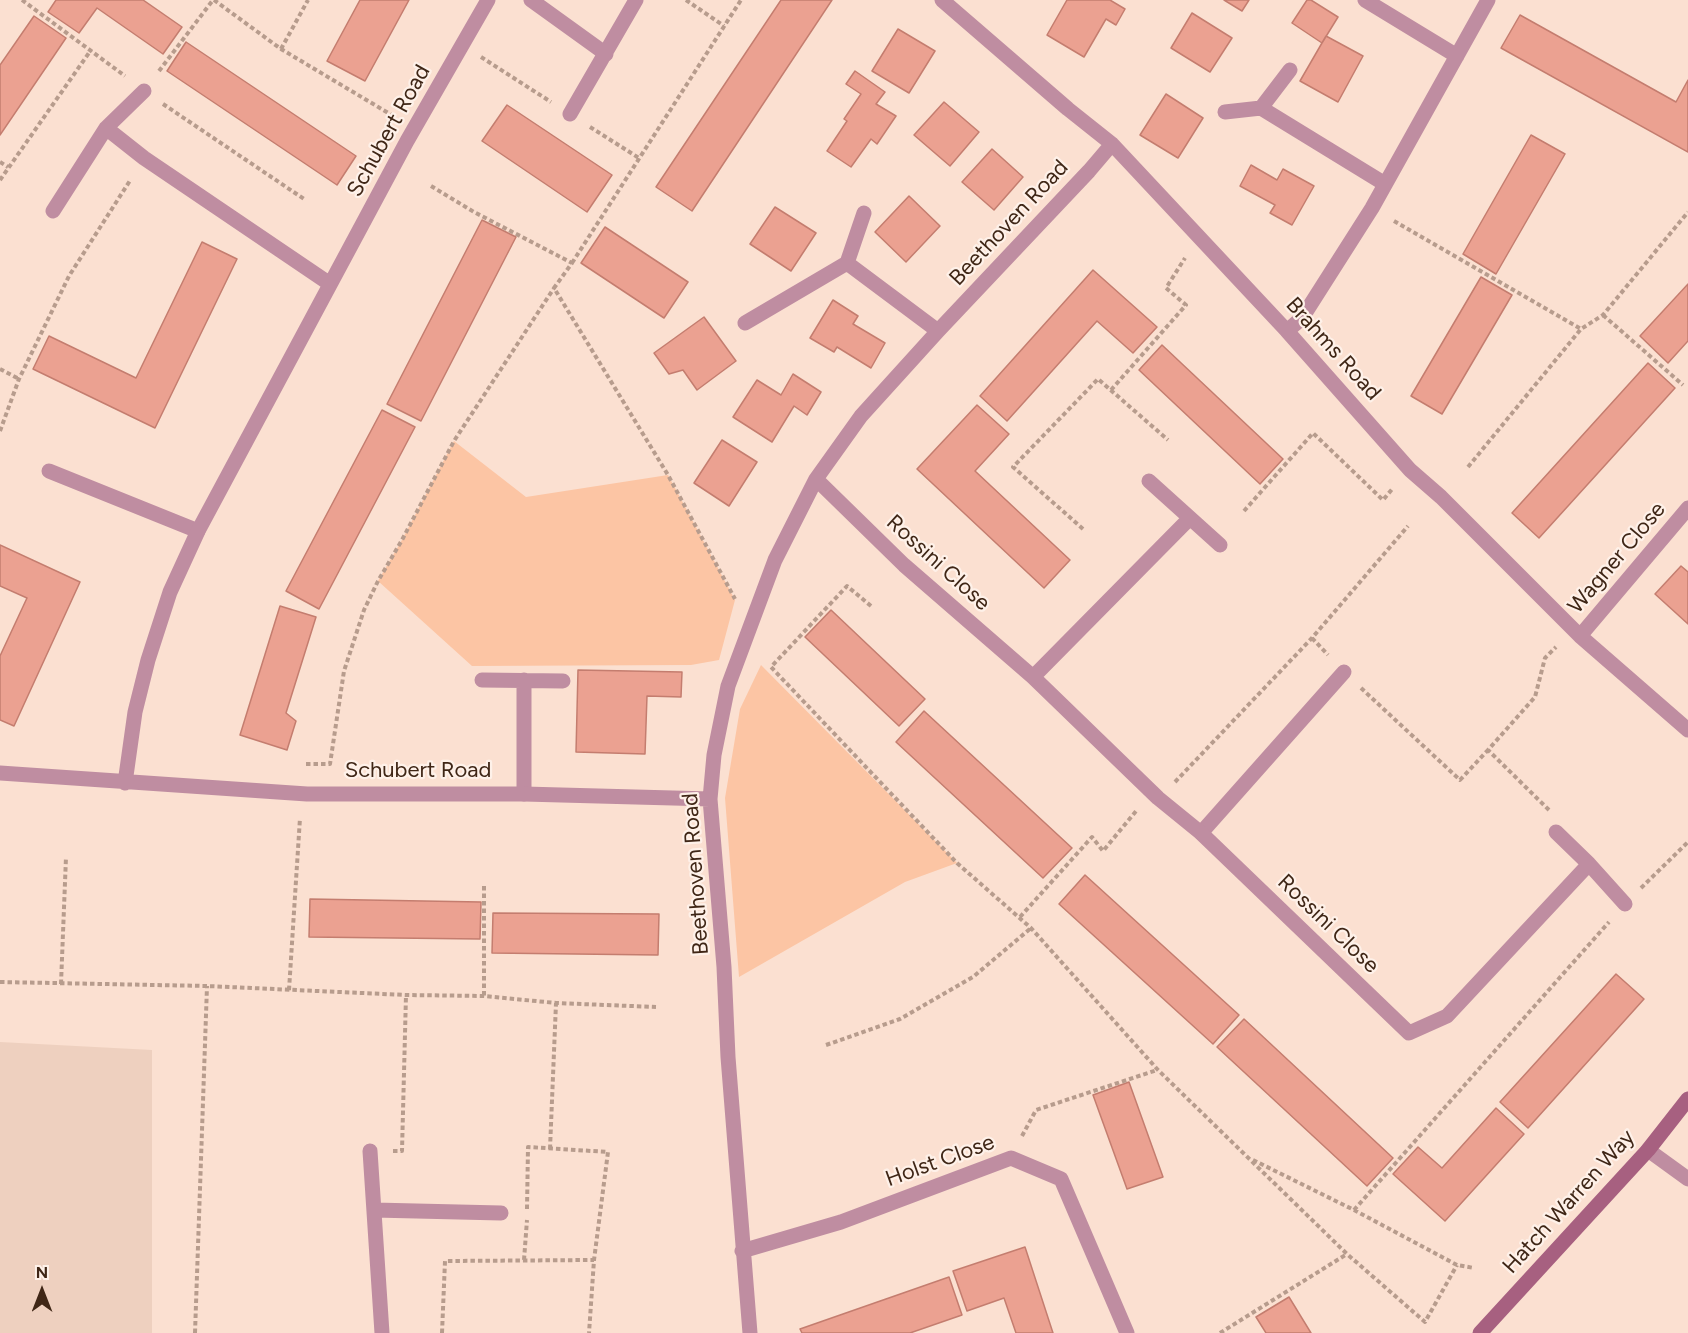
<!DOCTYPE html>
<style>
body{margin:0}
#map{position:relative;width:1688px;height:1333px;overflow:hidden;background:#fbe0d1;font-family:Figtree,sans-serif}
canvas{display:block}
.north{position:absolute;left:12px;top:1261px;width:60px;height:60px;-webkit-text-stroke:4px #fef1e9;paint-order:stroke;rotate:0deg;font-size:16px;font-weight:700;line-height:24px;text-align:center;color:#3f2616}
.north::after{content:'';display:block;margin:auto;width:21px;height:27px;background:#3f2616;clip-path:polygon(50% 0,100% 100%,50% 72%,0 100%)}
</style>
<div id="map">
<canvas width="1688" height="1333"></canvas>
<div class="north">N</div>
</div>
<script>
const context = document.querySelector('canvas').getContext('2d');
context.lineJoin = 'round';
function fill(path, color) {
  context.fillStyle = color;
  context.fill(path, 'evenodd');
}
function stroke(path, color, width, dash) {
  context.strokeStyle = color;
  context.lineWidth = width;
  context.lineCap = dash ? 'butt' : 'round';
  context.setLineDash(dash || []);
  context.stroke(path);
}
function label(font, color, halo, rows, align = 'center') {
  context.font = font + ' Figtree,sans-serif';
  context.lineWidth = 4.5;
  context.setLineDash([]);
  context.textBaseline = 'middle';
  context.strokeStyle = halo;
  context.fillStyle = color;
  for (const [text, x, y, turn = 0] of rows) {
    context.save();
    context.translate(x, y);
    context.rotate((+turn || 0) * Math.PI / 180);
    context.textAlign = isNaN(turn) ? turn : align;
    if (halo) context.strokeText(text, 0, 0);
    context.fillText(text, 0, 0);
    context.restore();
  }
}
fill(new Path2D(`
 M0,1042L152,1050V1333H0Z`), '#eed0bf');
fill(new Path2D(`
 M454,441L526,497L668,475L735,600L719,660L691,665L472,666L378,581L402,540Z
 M761,665L957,863L905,882L739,977L725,798L740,709Z`), '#fcc5a4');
const building = new Path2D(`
 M56,0H143L182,27L163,54L97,8L79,33L48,12Z
 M360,0H409L365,81L327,61Z
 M781,0H832L692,211L656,187Z
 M1067,0H1110L1125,9L1116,25L1106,19L1084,57L1047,35Z
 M1224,0H1249L1242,11Z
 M1307,0H1311L1338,17L1322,43L1292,23Z
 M1192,13L1232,38L1210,72L1171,48Z
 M1520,15L1676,102L1688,80V152L1501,48Z
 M34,16L66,38L0,135V65Z
 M898,29L935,51L909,93L872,71Z
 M1326,36L1363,56L1338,102L1300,81Z
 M186,42L356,156L337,185L167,71Z
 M855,71L885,92L876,104L896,116L877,144L871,139L851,167L827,151L847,121L844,119L861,94L846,84Z
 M1166,94L1203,118L1178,158L1140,135Z
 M944,102L979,132L950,166L914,135Z
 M507,105L612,175L587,212L482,141Z
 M1531,135L1565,154L1496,274L1463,254Z
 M992,149L1023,177L994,210L962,182Z
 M1251,165L1277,180L1283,169L1314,186L1292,225L1270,213L1275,205L1240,186Z
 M909,196L940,226L906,262L875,232Z
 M775,207L816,233L791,271L750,244Z
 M482,220L516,237L421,421L387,404Z
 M605,227L688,282L664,318L581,263Z
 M202,242L237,259L155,428L33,369L49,336L136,378Z
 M1093,270L1157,327L1133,353L1097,321L1007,421L980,396Z
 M1481,277L1512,295L1442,414L1411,396Z
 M1688,284V341L1668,363L1640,336Z
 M833,300L858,316L853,324L885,343L871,368L837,347L834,352L810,338Z
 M704,317L736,361L697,390L683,370L669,374L654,353Z
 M1162,345L1283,459L1260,484L1139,370Z
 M1648,363L1675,388L1539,538L1512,513Z
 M793,374L821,392L807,415L794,406L772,442L733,417L757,380L781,395Z
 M977,405L1009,434L975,471L1070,560L1044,588L917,469Z
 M382,410L415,427L319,609L286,591Z
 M722,440L757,462L729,506L694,483Z
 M0,545L80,582L14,726L0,720V656L27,598L0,586Z
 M1681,566L1688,572V624L1655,594Z
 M280,606L316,617L286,713L296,721L287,750L240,735Z
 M831,610L925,699L899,726L805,637Z
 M578,670L682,672L681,697L647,696L645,754L576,752Z
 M924,711L1072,848L1043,878L896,742Z
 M1085,875L1239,1015L1213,1044L1059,904Z
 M310,899L481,902L480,939L309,937Z
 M493,913L659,914L658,955L492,953Z
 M1616,974L1644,999L1528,1128L1500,1102Z
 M1244,1019L1393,1158L1367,1186L1217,1047Z
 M1129,1082L1163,1177L1127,1189L1093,1095Z
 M1496,1108L1524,1134L1445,1221L1393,1174L1418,1147L1442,1168Z
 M1025,1247L1053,1333H1016L1004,1298L967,1311L953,1271Z
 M949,1277L962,1315L910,1333H802L800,1329Z
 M1289,1297L1311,1333H1266L1256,1317Z`);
fill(building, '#eba191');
stroke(building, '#c47d6f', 1.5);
stroke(new Path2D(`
 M22,0L125,76
 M214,0L281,49L395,117
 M686,0L724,26
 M281,49L308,0
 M481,57L551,102
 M159,71L213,0
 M163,104L304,199
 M590,127L639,158
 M0,162L8,167
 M0,180L91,50
 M431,186L474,212L572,263L554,288L668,475L735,599
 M1394,221L1581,329
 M572,263L741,0
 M1603,315L1683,385
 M0,369L19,379
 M1111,390L1186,305L1166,288L1185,258
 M0,431L19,379L69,276L131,179
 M1468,467L1581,329L1603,315L1688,212
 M1244,511L1313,433L1383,500L1393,488
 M1083,529L1013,467L1098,379L1168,440
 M871,606L847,586L771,667L957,863L1031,928L1158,1070L1347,1254L1425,1322L1457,1265
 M1312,638L1328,655
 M1361,688L1460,780L1488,750
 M306,764H330L344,671L364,610L378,581L402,540L454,441L554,288
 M1175,782L1312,638L1408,526
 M1549,810L1488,750L1535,697L1545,658L1556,647
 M484,886V996
 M1641,888L1688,842
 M1020,917L1092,837L1103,851L1137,810
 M0,982L207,986L406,995L484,996L556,1003L656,1007
 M61,984L66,857
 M289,990L300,818
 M826,1045L900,1019L973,977L1031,928
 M1022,1136L1036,1110L1157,1070
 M550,1149L556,1003
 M393,1151H402L406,995
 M1253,1160L1354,1210L1457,1265L1474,1268
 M527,1209L528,1147L608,1152L594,1260
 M1354,1210L1609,922
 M524,1260L527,1220
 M195,1333L207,986
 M442,1333L445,1261L594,1260L589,1333
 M1220,1333L1347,1254`), '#b79c8d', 4, [4.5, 3]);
stroke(new Path2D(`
 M49,471L198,531
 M482,680L563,681
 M524,680V794
 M1201,833L1344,672`), '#bf8da1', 15);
stroke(new Path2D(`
 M531,0L606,54
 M942,0L1068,109L1112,144L1287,331L1410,470L1441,497L1580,636L1688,730
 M1365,0L1457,56
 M1261,108L1290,70
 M1225,112L1261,108L1385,184
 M570,114L636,0
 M106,128L144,158L330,284
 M53,211L106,128L144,91
 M847,263L938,331
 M745,323L847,263L864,213
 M1287,331L1302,318L1372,208L1488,0
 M816,479L904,565L1033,677L1158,798L1201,833L1409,1033L1447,1016L1589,864L1556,832
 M1149,481L1220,545
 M1580,636L1688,508
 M1033,677L1190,518
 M0,773L307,794H524L710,799
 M125,783L135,712L148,660L170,592L198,531L407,141L488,0
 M1589,864L1625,904
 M1648,1150L1688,1179
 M370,1151L382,1333
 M374,1210L501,1213
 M742,1251L841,1222L1011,1158L1061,1179L1127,1333
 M750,1333L728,1057L724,967L710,799L714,755L728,686L775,560L816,479L861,416L938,331L1089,171L1112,144`), '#bf8da1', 15);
stroke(new Path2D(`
 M1480,1333L1648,1150L1688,1099`), '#a76080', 15);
label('22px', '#3f2616', '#fef1e9', [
 ["Schubert Road",389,131,-61],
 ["Beethoven Road",1009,223,-47],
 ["Brahms Road",1333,349,48],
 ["Wagner Close",1617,558,-50],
 ["Rossini Close",938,563,42],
 ["Schubert Road",418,771],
 ["Beethoven Road",696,874,-94],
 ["Rossini Close",1328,924,44],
 ["Holst Close",940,1161,-20],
 ["Hatch Warren Way",1569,1202,-48]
]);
</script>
